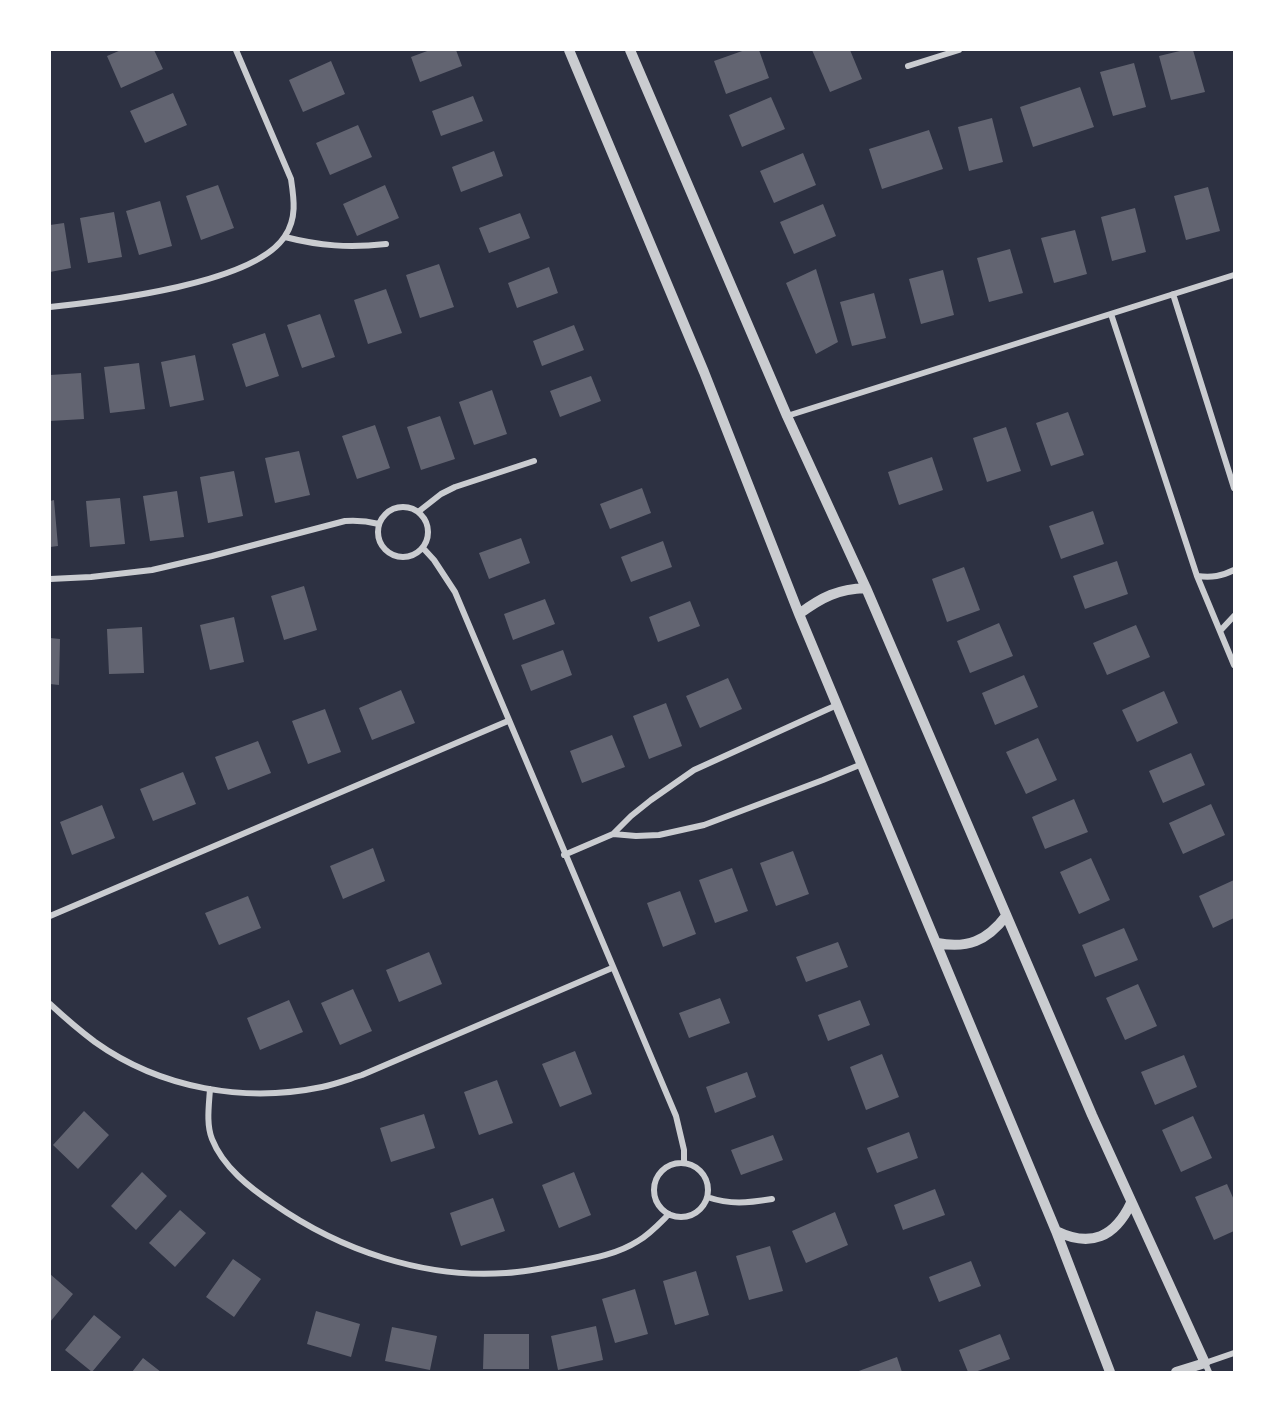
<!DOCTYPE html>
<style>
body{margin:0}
#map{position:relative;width:1284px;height:1422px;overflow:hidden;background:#2d3142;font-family:"Space Grotesk",sans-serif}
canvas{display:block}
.frame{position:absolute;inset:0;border:51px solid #fff;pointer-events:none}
</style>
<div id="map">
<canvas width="1284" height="1422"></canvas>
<div class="frame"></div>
</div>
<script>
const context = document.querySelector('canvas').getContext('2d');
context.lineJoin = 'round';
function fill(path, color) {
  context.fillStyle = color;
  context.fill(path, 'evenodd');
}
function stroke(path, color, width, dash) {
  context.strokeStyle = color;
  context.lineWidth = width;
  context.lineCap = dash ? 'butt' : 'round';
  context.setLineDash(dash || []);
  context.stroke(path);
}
fill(new Path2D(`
 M121,50H154L163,69L121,88L107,56Z
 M430,50H456L462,66L420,82L411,57Z
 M745,50H759L769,78L726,94L714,61Z
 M812,50H850L862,79L830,92Z
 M1184,50H1193L1205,92L1171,100L1159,56Z
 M331,61L345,94L303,112L289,80Z
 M1134,63L1146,107L1113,116L1100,72Z
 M1080,87L1094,127L1033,147L1020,107Z
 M173,93L187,125L145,143L130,111Z
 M473,96L483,121L441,136L432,111Z
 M771,97L785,129L742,147L729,115Z
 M992,118L1003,162L969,171L958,127Z
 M358,125L372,157L330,175L316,143Z
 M929,130L943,169L882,189L869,149Z
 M494,151L503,176L461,192L452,167Z
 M803,153L816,185L774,203L760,171Z
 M218,185L234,228L201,240L186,196Z
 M385,185L399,218L357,236L343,204Z
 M1208,187L1220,231L1186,240L1174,196Z
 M160,201L172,246L139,255L126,211Z
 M823,204L836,236L794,254L780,222Z
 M1135,208L1146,252L1112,261L1101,217Z
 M114,212L122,257L88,263L80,218Z
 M520,213L530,238L489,253L479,228Z
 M64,223L71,268L50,272V225Z
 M1075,230L1087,274L1054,283L1041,238Z
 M1010,249L1023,293L989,302L977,258Z
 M439,264L454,307L420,318L406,275Z
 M549,267L558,293L517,308L508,283Z
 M816,269L838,342L816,354L786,283Z
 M943,270L954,315L921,324L909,279Z
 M386,289L402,333L368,344L354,300Z
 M874,293L886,338L852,346L840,302Z
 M320,314L335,357L302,368L287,325Z
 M574,325L584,350L542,366L533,341Z
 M265,333L279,376L246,387L232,344Z
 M195,355L204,400L170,407L161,362Z
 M139,363L145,409L110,413L104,367Z
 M81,373L84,419L50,421V375Z
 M591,376L601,401L560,417L550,391Z
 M492,390L507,434L474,445L459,402Z
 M1068,412L1084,455L1051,466L1036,423Z
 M440,416L455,459L421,470L407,427Z
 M375,425L390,468L357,479L342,436Z
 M1006,427L1021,471L987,482L973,438Z
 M299,451L310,495L275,503L265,458Z
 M932,457L943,490L899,505L888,472Z
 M234,471L243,516L208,523L200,477Z
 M642,488L651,513L610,529L600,504Z
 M177,491L184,537L150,541L143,496Z
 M120,498L125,544L90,547L86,501Z
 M54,500L58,546L50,547V501Z
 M1093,511L1104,544L1061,559L1049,526Z
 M521,538L530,563L489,579L479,553Z
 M663,541L672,567L631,582L621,557Z
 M1117,561L1128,594L1085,609L1073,576Z
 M964,567L980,610L947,622L932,579Z
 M304,586L317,630L284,640L271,596Z
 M545,599L555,624L513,640L504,614Z
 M690,601L700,626L658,642L649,617Z
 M234,617L244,662L210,670L200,625Z
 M999,623L1013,656L970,673L957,641Z
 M1136,625L1150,657L1107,675L1093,643Z
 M142,627L144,673L109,674L107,629Z
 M50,638L60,639L59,685L50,684Z
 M563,650L572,675L531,691L521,665Z
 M1024,675L1038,707L995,725L982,693Z
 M728,678L742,709L700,728L686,696Z
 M401,690L415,723L372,740L359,708Z
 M1164,691L1178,723L1137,742L1122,710Z
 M666,703L682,746L649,759L633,716Z
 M325,709L341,752L308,764L292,721Z
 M612,735L625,767L582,783L570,751Z
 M1038,738L1057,780L1026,794L1006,752Z
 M258,741L271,773L228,790L215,757Z
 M1191,753L1205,785L1163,803L1149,771Z
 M183,772L196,804L153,821L140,789Z
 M1074,799L1088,832L1045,849L1032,817Z
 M1211,804L1225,835L1183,854L1169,823Z
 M102,805L115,838L72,855L60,822Z
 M373,848L385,881L343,899L330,866Z
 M793,851L809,894L776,906L760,863Z
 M1091,858L1110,900L1079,914L1060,872Z
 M732,868L748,911L715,923L699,880Z
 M1234,880V918L1213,928L1199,896Z
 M680,891L696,934L663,947L647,903Z
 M248,896L261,928L219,945L205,913Z
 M1124,928L1138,960L1095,977L1082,945Z
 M838,942L848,967L806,982L796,957Z
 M429,952L442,984L399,1002L386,970Z
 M1138,984L1157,1026L1125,1040L1106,998Z
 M353,989L372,1031L340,1045L321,1003Z
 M720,998L730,1023L689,1038L679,1013Z
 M289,1000L303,1032L260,1050L247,1018Z
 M860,1000L870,1025L828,1041L818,1015Z
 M575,1051L592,1094L560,1107L542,1064Z
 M882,1054L899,1097L866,1110L850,1067Z
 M1184,1055L1197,1087L1155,1105L1141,1072Z
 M747,1072L756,1097L715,1113L706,1087Z
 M497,1080L513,1123L479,1135L464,1092Z
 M84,1111L109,1135L78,1169L53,1145Z
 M424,1114L435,1148L391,1162L380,1128Z
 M1193,1116L1212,1158L1181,1172L1162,1130Z
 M909,1132L918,1158L877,1173L867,1148Z
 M773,1135L783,1160L741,1175L731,1150Z
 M142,1172L167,1196L136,1230L111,1206Z
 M574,1172L591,1215L559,1228L542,1185Z
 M1227,1184L1234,1200V1231L1214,1240L1195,1197Z
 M935,1189L945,1215L903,1230L894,1205Z
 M493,1198L505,1231L461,1246L450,1213Z
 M180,1210L206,1233L175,1267L149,1243Z
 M835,1212L848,1245L806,1263L792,1231Z
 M770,1246L783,1291L749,1300L736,1256Z
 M233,1259L261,1279L234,1317L206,1297Z
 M971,1261L981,1286L939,1302L929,1277Z
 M696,1271L709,1315L675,1325L663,1281Z
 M50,1274L73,1294L50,1322Z
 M635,1289L648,1334L615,1343L602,1299Z
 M316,1311L360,1324L351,1357L307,1344Z
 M94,1315L121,1337L92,1372L65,1350Z
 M596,1326L603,1360L558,1370L551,1336Z
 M392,1327L437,1336L430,1370L385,1361Z
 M484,1334H529V1369H483Z
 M1000,1334L1010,1359L975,1372H968L959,1350Z
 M897,1357L902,1372H856Z
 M143,1358L161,1372H132Z`), '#626471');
stroke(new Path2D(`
 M908,66L959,50
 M285,237C320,246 349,248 386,244
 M1173,294L1234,488
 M50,307C105,301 255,284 285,236C297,218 294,199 291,179L236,50
 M1111,314L1197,576L1234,665
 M787,416L1234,275
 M378 532a25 25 0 1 1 50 0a25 25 0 1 1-50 0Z
 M418,512L441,494L455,487L534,461
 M423,548L434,560L455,592L676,1116L684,1150V1163
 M1197,576C1212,578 1222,576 1234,570
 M50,579L91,577L152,570L212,556L345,521C357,520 367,521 379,524
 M1220,631L1234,616
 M613,834L636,836L659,835L704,825L823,780L862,764
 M564,855L613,834L631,816L651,800L694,770L837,705
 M50,916L508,721
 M50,1004C64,1017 79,1030 95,1042C161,1089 245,1103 322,1087C336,1084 349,1079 362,1075L612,968
 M210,1089C209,1105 206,1124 212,1139C223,1167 250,1188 274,1204C340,1250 424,1279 506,1273C526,1272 545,1268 564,1264C590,1259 616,1255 638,1241C650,1234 659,1224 669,1214
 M654 1190a27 27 0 1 1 54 0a27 27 0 1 1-54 0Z
 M707,1197C731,1205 747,1203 772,1199
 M1209,1372L1205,1363L1234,1353`), '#caccd0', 6);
stroke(new Path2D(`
 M569,50L704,372L799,614L1056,1231L1110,1372
 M630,50L787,416L866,588L1092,1115L1205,1363L1176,1372
 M799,614C822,597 838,589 866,588
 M937,943C967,949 987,941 1006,916
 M1056,1231C1091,1248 1115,1237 1131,1203`), '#caccd0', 10);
</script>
